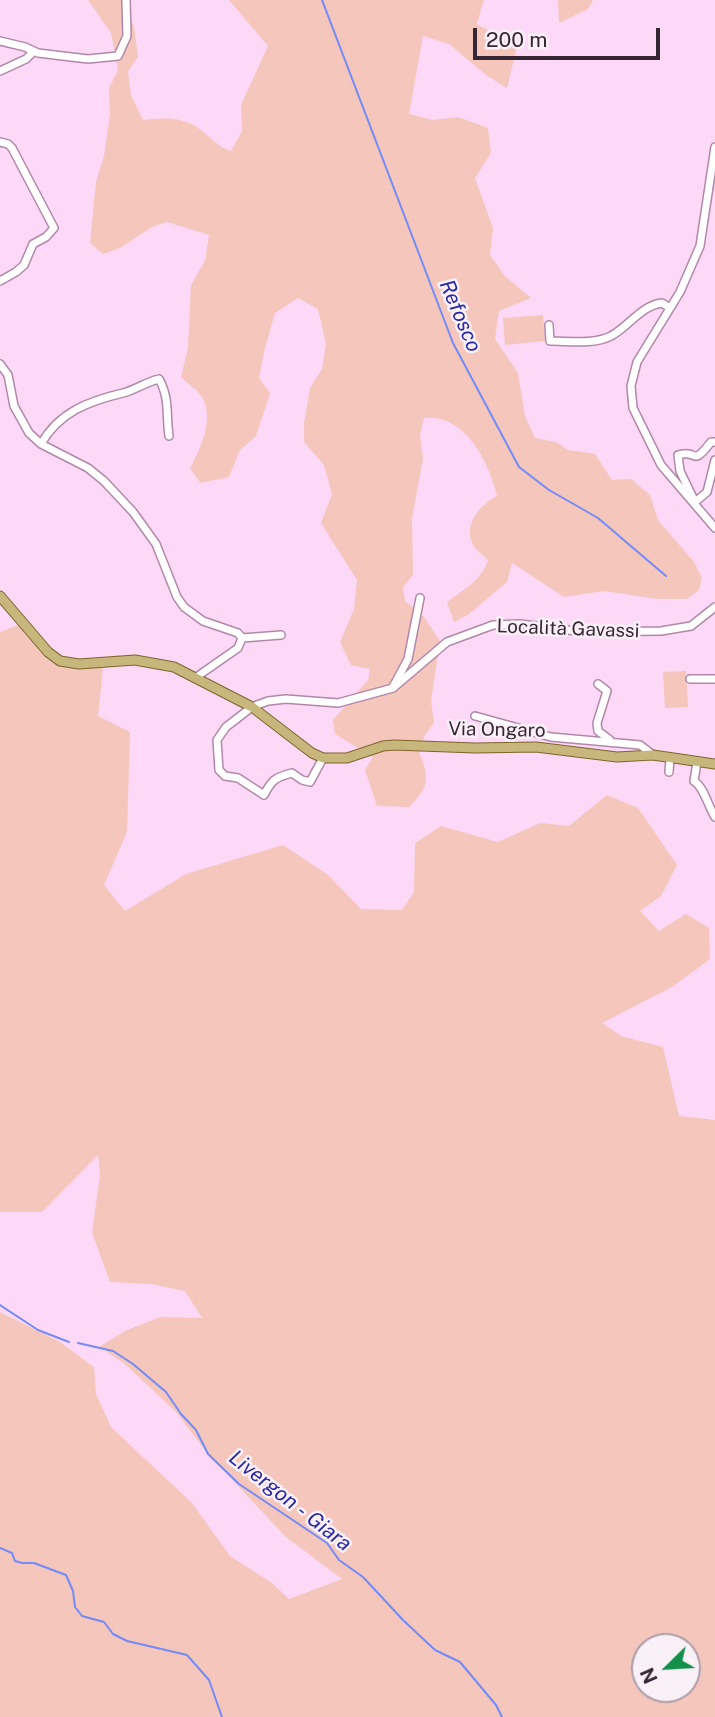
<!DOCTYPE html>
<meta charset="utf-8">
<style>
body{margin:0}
#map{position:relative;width:715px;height:1717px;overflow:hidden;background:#fed9f7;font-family:"Public Sans",sans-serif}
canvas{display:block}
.north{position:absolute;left:631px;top:1633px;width:70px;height:70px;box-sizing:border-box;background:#faf0f8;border:2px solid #ac9fa9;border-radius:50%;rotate:246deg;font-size:19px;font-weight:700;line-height:28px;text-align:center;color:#362533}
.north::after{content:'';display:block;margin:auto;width:24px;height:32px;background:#148f4b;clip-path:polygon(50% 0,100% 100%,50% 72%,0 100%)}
.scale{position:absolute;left:473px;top:28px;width:187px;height:32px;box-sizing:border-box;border:4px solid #362533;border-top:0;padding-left:9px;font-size:21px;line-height:24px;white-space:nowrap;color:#362533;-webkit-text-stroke:5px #faf0f8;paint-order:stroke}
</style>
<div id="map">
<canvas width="715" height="1717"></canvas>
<div class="north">N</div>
<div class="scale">200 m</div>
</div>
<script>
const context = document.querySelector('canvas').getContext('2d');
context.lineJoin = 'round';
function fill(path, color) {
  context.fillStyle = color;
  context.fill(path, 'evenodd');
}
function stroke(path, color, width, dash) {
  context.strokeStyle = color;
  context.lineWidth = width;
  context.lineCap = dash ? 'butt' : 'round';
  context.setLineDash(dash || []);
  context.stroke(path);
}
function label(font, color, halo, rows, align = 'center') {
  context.font = font + ' "Public Sans",sans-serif';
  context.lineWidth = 5;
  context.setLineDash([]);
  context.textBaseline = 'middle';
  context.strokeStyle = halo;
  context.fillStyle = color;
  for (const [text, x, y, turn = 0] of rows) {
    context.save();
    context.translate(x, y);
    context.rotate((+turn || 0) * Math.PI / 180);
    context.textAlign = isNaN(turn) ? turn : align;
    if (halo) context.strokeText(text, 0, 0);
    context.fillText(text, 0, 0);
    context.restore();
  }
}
fill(new Path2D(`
 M88,0H121L134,26L138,57L128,71L131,95L143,120C161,118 182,116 198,128C210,136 217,147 231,151L242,131L241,105L268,46L229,0H484L477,24L517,47L507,88L486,75L449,44L423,36L409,114L433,120L458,117L488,128L491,153L475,178L493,228L490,255L505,276L531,298L499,311L495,339L518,373L525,416L535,438L556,442L568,450L595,454L612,480L631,479L650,495L658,520L694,562L702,578L699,590L687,599H657L604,591L564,597L512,563L507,582L469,614L454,622L447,602C463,590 482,580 488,560C484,556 479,552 475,548C461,527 479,505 497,496C489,462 465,413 424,418L420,435L423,459L412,518L413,575L403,587L405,601L424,617L440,641L431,701L434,723L425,735L419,752C430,778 429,788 409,807L377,806L365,770L373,757L335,734L333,720L368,680L370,669L351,665L340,642L354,609L357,580L321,523L332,494L324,465L304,442V423L310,388L322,369L326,344L318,309L298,298L275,313L265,348L259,378L270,393L256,436L240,450L229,477L201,483L190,469C200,448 215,420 202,397C198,390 187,383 181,377L188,348L191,285L205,261L209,235L167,222L152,227L120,248L103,254L90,243L96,182L104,156L110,114L109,88L118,70L111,33Z
 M558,0H593L588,9L559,23Z
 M543,315L545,341L505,345L503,318Z
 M26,622C56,656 57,662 104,658L98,716L130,732L127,832L104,885L125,911L186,874L283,845L328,875L361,909L402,910L414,892L415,843L441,826L498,842L540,823L569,826L607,795L638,808L677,865L661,896L640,911L659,931L686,914L709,928L710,959L672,987L602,1023L621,1036L663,1047L679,1116L715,1120V1717H0V1312L60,1342L94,1367L96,1394L111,1427L192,1503L230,1556L272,1583L289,1599L342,1579L286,1537L208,1454L176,1412L125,1364L99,1347L125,1331L160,1317L202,1318L185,1291L151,1284L110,1282L92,1233L100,1175L98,1155L42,1212H0V632ZM645,1647H687V1689H645Z
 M686,671L688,707L665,708L663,672Z`), '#f4c6bc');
stroke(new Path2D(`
 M322,0L453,343L519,467L549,490L598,518L666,576
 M0,1305L38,1330L69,1342
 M78,1343L113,1351L133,1364L166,1392L181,1414L196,1430L208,1454L239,1484L327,1543L339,1560L363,1577L403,1620L435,1650L460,1662L496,1705L502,1717
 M0,1548L12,1553L15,1561L22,1563H34L66,1575L73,1591L75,1607L82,1616L104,1622L113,1634L127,1641L187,1655L209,1680L222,1717`), '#748bf7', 2);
const minor = new Path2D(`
 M0,41L25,47L38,53L88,59L118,56L127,36L126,0
 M0,71L26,59L32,53
 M0,142L8,144L12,148L54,228L46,237L33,244L24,265L16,272L0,281
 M715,147L700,246L680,292L637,362L631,386L633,408L661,465L715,528
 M549,325L550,341C569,341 593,345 611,336C628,327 642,305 662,303L670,308
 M0,364L8,375L14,406L29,433L41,444L88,468L104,481L133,512L156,544L177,597L184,607L203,621L238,633L242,638
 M715,442H711C690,469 699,448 678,455L680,471L695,502L707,492L715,460
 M41,444C59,412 89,401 123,393C135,390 146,382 159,379C170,398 166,416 169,436
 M195,678L238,648L242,638L281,635
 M690,679H715
 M598,684L607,691L597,723L598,731L610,740
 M393,687L408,659L420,598
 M475,716L551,737L640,745L653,755
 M323,758L310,782L302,780L292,773C275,777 271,781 264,795L238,778L225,776L219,770L217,740L226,727L252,707L268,701L286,699L338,703L393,688L447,642L493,625L520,624L584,632L661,631L691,626L715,607
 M697,762L694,781C704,787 708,806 715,817
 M669,772L670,758`);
const major = new Path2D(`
 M0,596L48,652L60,661L79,664L135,660L174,667L252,707L312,753L323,758H347L383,746L394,745L475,748L536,747L617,757L653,755L715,764`);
stroke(minor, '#b187aa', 10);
stroke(major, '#7d652b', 11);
stroke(minor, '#fff', 7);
stroke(major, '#c8b77d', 9);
label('19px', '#362533', '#faf0f8', [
 ["Località Gavassi",568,629,2],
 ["Via Ongaro",497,730,1]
]);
label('italic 21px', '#2829a4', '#faf0f8', [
 ["Refosco",460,316,67],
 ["Livergon - Giara",290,1501,38]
]);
</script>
